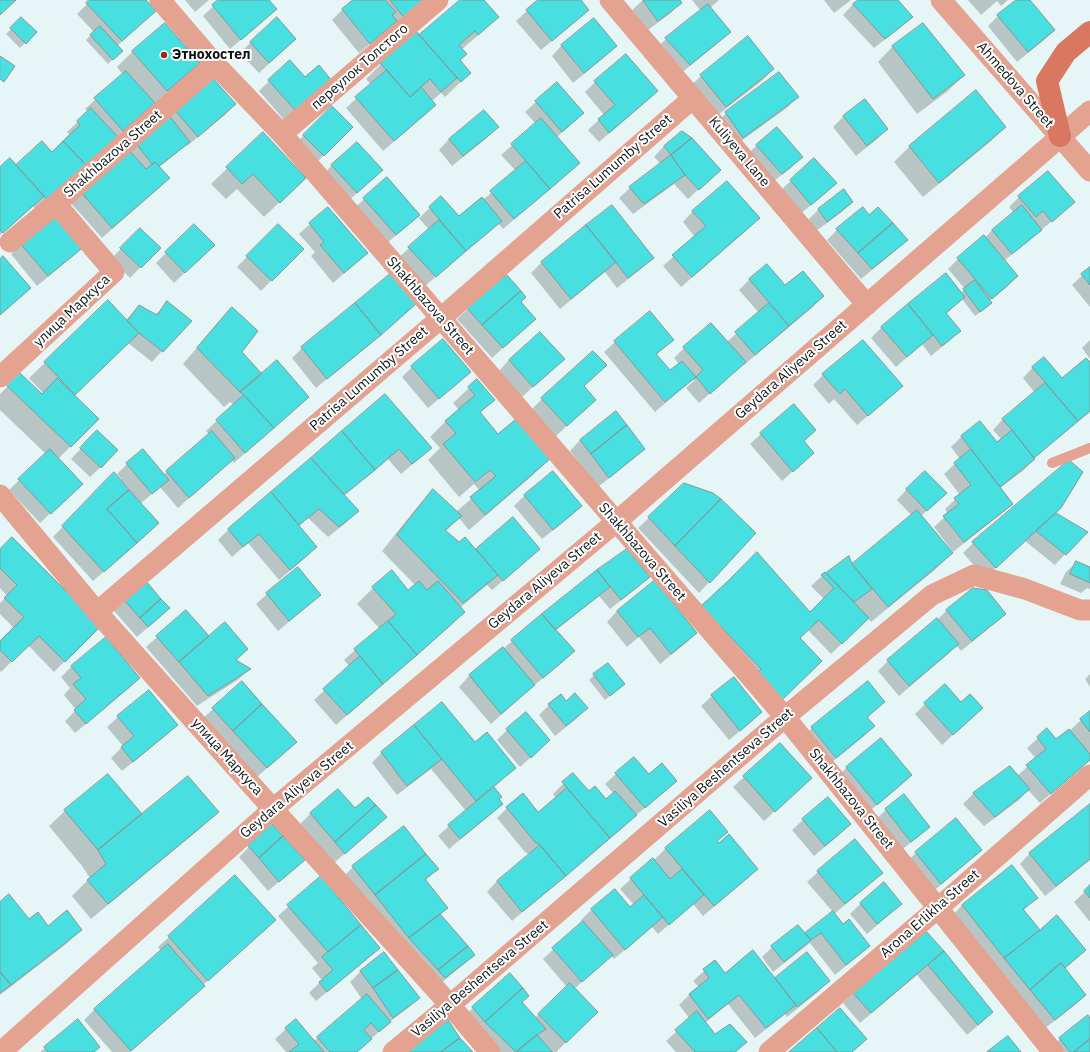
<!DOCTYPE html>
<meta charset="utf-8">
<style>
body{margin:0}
canvas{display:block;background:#e6f6f6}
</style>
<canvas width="1090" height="1052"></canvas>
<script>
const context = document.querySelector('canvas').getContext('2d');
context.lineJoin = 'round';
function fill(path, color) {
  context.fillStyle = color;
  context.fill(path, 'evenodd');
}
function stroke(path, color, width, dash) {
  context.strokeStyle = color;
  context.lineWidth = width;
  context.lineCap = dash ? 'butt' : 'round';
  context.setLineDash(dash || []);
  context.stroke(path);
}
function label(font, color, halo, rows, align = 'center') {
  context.font = font + ' "IBM Plex Sans",sans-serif';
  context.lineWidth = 4;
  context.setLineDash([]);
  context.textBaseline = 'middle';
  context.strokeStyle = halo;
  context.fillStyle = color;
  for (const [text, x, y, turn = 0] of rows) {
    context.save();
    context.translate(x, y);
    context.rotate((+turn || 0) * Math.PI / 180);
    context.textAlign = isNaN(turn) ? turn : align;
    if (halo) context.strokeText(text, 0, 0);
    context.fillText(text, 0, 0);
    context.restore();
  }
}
fill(new Path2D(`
 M91,0H144V21L117,46L121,51L108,64L86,40L94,32L77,14Z
 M185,0H209L195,12Z
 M220,0H253L256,3L259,0H267L276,9L265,19L230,49L203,16Z
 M355,0H428L394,28L392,25L359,53L332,20L342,10Z
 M461,0H483L497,17L482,32L462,49L459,60L470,73L445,97L441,93L432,101L435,105L425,115L383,151L346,108L371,85L366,79L381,64L419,36Z
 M539,0H579L577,20L541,50L516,21Z
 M643,0H679L681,2L671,13L648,30L632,10Z
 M692,0H719L710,8L729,32L719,42L679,75L656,49L666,39L701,11Z
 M824,0H851L834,13Z
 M860,0H897L911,17L901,27L874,48L843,15L853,4Z
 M968,0H1008L1001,6L997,1L981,15Z
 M1017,0H1029L1054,30L1044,40L1017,62L988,26L998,16Z
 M21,19L36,32L20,48L6,34Z
 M165,24L199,63L183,79L117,136L36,210L33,206L0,235V169L15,167L52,154L70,135L67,132L88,112L85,109L123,75L117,67L132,52Z
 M251,42L285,49L259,73L240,53Z
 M562,45L616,46L606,56L573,83L552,56Z
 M893,46L964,75L948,91L917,114L878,62Z
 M773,69L763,80L715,117L690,86L701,76Z
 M305,78L331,81L286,122L259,91L269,81Z
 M595,82L657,91L647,101L599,142L588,130L604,115L585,92Z
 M557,83L583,113L557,137L579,163L568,173L503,229L498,223L490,231L425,286L398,258L429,230L419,218L430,208L458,218L483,200L516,171L501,155L536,124L525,112Z
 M976,91L1005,127L990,142L923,197L894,162L909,147Z
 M798,96L788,107L733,147L716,124L726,113Z
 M865,100L887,128L877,139L856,156L833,127L843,117Z
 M235,104L225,115L187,146L186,144L178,152L158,168L168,178L158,189L102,238L70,202L174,109Z
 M332,107L352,127L313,166L293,146Z
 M484,111L497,127L487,138L452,166L439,150L449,139Z
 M777,129L801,157L791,168L771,183L746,156L756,146Z
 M263,134L289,193L264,217L237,189L226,199L211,184Z
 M664,146L709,180L688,199L674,184L633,214L619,198L630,188L661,164L654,157Z
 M814,159L835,183L825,194L800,214L780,191Z
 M332,165L371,180L346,203L322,176Z
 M1048,172L1063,212L1004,261L1017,276L1007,287L989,301L991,303L986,308L975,316L962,299L946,314L959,331L949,341L931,356L922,344L896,367L871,338L882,327L946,274L961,293L965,289L948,269L958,259L985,238L992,230L1014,213L1009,207L1019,197Z
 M387,179L419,215L385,245L353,209Z
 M843,190L852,202L842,212L816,231L808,220L818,210Z
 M612,207L652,258L642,268L617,288L605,272L560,309L531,273L541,263Z
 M328,208L367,253L356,263L333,283L311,256L315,252L299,234Z
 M693,211L758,218L748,229L681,287L663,266L695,237L683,222Z
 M869,216L906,240L896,250L861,279L827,240L837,230Z
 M194,225L203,255L174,283L156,263Z
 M278,225L302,249L261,291L237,267Z
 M140,229L159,248L130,278L111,259Z
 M21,244L83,246L73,256L37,286L11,254Z
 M767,265L785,287L823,296L813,307L744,365L743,364L699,403L686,388L695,380H692L684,387L655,412L604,352L615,342L673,340L656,355L670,372L679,364L674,358L684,348L727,342L759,313L739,290L749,280Z
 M1090,268V307L1072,285Z
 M506,276L520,302L535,319L492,358L457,319L468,309Z
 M108,302L126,320L139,306L155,315L167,303L162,351L152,362L128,343L73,395L98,419L58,459L71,494L40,523L9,490L46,454L0,410V394L20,374L41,395L43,393L29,378Z
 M232,308L240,352L261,376L297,407L234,463L232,460L178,508L160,487L140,504L147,534L93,581L53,537L104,484L121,479L117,474L127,464L163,475L210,435L206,431L234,405L230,402L224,407L183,364L217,324Z
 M405,313L369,345L316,388L292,358L302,348Z
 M1090,340V359L1082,348Z
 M563,359L522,397L499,371L509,360Z
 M1090,364V412L1033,459H1034L1024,470L1000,488L1012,504L1001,514L953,552L934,527L948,514L945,509L960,495L944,474L960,459L951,447L961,437L980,422L996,443L1001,439L993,430L1003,419L1035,393L1023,378L1033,367L1062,380Z
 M412,367L459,382L428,408L402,377Z
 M823,375L901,386L891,396L857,425L834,399L829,404L813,385Z
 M583,387L584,410L556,436L532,409L542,399Z
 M469,388L493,400L479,414L498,435L549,459L533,475L469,530L459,518L445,532L459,543L475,550L513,518L528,559L492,590L487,585L460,608L464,612L448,628L336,725L314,700L350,667L344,660L355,650L380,629L357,604L373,588L392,572L408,591L415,585L382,551L418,506L433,490L456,512L480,491L474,484L459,497L428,460L440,448L430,437L446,421L459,410L453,403Z
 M385,395L431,447L420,458L401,474L388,459L343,496L357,511L347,522L328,537L308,518L299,526L316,546L306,557L279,580L248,543L232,557L218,540L228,530Z
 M794,405L803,442L813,453L782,481L750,444L761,434Z
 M580,440L644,449L633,459L598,487L570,451Z
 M87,442L101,467L90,477L71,459Z
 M1069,462L1055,514L1086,532L1055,565L1025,541L985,578L963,553L973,543Z
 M685,484L755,533L699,593L638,528Z
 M907,489L945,493L921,516L951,553L936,569L871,622L868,618L831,654L808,630L799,638L769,711L691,617L810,613L824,599L811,586L822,576L825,574L848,557L851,566L912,516L897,500Z
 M525,495L581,506L571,516L542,539L514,506Z
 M0,550L100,626L54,672L28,645L1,672L0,670V642L14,628L0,614V603L7,596L0,588Z
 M626,550L648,577L638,587L610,609L599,596L555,631L573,651L563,662L532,687L491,724L459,687L469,676L503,648V649L512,641L543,614L598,571Z
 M1077,562L1090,568V589L1087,588L1081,593L1060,584L1066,572Z
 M298,569L320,595L309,605L278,631L256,604L267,594Z
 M654,582L696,633L686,643L660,664L639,637L627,647L607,622L617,611Z
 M146,583L169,608L159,618L137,637L114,611Z
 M947,610L1005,614L994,624L961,651L956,645L948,654L899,696L878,671L888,661L937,620Z
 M186,611L208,637L236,660L249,669L239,679L197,706L146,647Z
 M105,638L139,678L129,688L75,733L65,721L76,710L64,695L70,688L61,677L71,667Z
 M1090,674V687L1085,679Z
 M594,675L618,689L605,700L589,680Z
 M733,678L761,712L751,722L729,740L701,706L712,696Z
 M149,691L177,725L166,735L122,771L111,758L123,746L107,727L118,717Z
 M566,702L586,708L576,719L555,736L539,715L549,705Z
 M884,702L867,718L874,726L863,737L826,767L802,738L812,728Z
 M925,704H961L982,708L942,745L915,714Z
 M213,709L285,752L256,778L202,719Z
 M1090,712V753L1089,754L1090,756V759L1081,768L1040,803L1028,790L1019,800L984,826L963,804L973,794L1010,767L1017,776L1036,759L1027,748L1047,730L1056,741L1069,731Z
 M507,730L539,750L520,767L497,740Z
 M881,739L911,775L901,785L866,814L836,778L846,768Z
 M475,743L515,768L493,788L498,799L502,804L491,814L449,849L438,836L466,811L431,769L397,795L372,763L382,752Z
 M780,744L811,778L764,821L733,787Z
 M573,774L589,792L606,800L614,794L605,784L616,774L676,781L665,791L634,817L625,826L554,886L512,921L487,892L497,881L530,855L525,852L497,818L507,808L538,813L556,798L553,794Z
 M108,775L142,815L217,812L202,827L91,919L72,896L90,878L82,866L49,826L65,811Z
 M338,790L355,810L375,827L334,863L300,824L310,814Z
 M904,795L928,827L918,837L900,851L875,820L886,810Z
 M828,799L850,824L839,835L814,856L792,830L803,820Z
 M1090,805V860L1045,896L1020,864L1030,853Z
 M710,812L726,832L717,841L757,869L747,879L703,916L693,904L658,934L652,927L614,959L611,956L574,989L586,1023L556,1052H554L544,1042L543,1043L551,1052H495L462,1018L473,1008L521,1003L535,1018L567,987L543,959L583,922L581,920L591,910L615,890L630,908L634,905L620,889L631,879L654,860L665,849Z
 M955,820L980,850L970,860L930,894L905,863L916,853Z
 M855,841L881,873L871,883L834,914L843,925L869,946L858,956L835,975L810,943L773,972L762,957L772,947L805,934L833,912L807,882L818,872Z
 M249,847L303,860L293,870L268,891L239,857Z
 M353,867L437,869L425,881L446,908L439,915L473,955L463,965L435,988L343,877Z
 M235,877L264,930L203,985L204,986L193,997L130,1052H112L84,1020L94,1010L161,951L158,947Z
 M321,877L378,948L368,958L316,1001L309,993L322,980L312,968L318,963L278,916Z
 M884,884L901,904L890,914L867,934L850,914L860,904Z
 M1090,887V922L1074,902Z
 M1037,897L1023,911L1039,932L1085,950L1064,969L1085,995L1075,1005L1044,1029L952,916L962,905Z
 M0,903L28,921L48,927L81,930L65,945L0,995Z
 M925,931L992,1012L982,1022L967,1035L917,975L860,1023L843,1003Z
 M806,954L828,981L818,992L787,1017L785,1014L755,1038L728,1004L705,1023L715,1035L745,1042L736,1052H676L666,1041L690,1019L679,1005L689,995L699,987L693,981L714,962L724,974L775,979Z
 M361,971L419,998L408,1008L388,1023L357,1052H286L275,1039L286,1029L314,1041L362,999L350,982Z
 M1090,1019V1052H1052L1049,1049L1060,1039Z
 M78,1021L93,1052H40Z`), '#0003');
const building = new Path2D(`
 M0,0H16L0,15Z
 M89,0H146L156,11L122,41L86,3Z
 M218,0H255L256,1L257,0H269L277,9L241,40L212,5Z
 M353,0H385L396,12L392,15L397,21L370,44L342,9Z
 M390,0H427L405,18Z
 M460,0H484L499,17L478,35L475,31L459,45L467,54L460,60L471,73L461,82L419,35Z
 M538,0H581L589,10L552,41L526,10Z
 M643,0H680L682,3L658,21Z
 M858,0H898L913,17L885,39L853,4Z
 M1016,0H1030L1055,30L1028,52L997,15Z
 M708,4L731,32L690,65L665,38Z
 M21,17L37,32L26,44L10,28Z
 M277,17L296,39L269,63L250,42Z
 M594,18L617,46L584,73L561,45Z
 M165,23L200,63L167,91L132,51Z
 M923,23L965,75L933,99L892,46Z
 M100,26L123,51L113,60L90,35Z
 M417,32L457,78L441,92L430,79L410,97L380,63Z
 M748,36L774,69L726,107L700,75Z
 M626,54L658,91L609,133L598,119L615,105L594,81Z
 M0,56L15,66L4,82L0,79Z
 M290,60L305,77L319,65L332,81L297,112L268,80Z
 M387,70L410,97L421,87L436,105L394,141L355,97Z
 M126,71L155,103L123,131L94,98Z
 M779,72L799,97L743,138L725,112Z
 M211,76L236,104L198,137L173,108Z
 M557,82L584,113L562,132L535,101Z
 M976,90L1006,127L939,183L909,146Z
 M865,99L888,129L867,146L843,116Z
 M332,106L353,127L324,156L303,135Z
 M91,108L119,138L88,167L63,141L80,125L77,121Z
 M484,110L499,127L463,156L449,139Z
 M168,114L190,142L159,166L155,162L152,164L134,141Z
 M541,118L580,163L550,189L511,144Z
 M777,127L803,157L782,174L756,145Z
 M682,131L692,138L671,155L664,146Z
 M263,132L306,178L280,203L253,174L242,184L226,167Z
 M692,138L721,170L699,190L685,175L671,155Z
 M42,141L52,152L63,141L86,165L47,200L16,165Z
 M357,142L383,170L357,193L331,165Z
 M128,149L146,169L155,162L170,178L112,228L80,191Z
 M671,155L685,175L644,204L629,187Z
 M10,158L44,196L3,233L0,230V167Z
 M814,158L837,183L811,205L790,180Z
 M526,161L550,189L514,219L490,191Z
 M1048,171L1075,202L1052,222L1043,211L1036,217L1018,196Z
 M387,177L420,215L396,235L363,198Z
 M727,181L760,218L692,277L672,255L706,226L692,211Z
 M844,189L853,202L827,222L818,209Z
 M441,196L459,216L482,197L502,221L466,251L429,207Z
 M612,205L654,258L628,278L586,225Z
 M1022,205L1042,230L1012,254L992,230Z
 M328,207L368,253L344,273L320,245L324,242L309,223Z
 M863,207L869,215L878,207L893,223L858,253L836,229Z
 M58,213L85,246L48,276L20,243Z
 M439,220L466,251L436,277L408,247Z
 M893,223L908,240L872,269L858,253Z
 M194,224L215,245L185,273L165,252Z
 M278,224L304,249L272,281L246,256Z
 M586,225L616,262L571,299L541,262Z
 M140,228L161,248L141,268L120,248Z
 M984,235L1018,276L992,299L957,258Z
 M3,256L31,288L0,315V259Z
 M767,264L785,285L803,271L824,296L789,326L749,279Z
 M1090,267V285L1081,274Z
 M946,273L965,297L946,313L961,331L942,346L908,304Z
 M390,274L417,303L381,335L355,303Z
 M507,275L521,291L482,325L467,308Z
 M975,280L992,303L980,312L963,289Z
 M521,291L526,297L521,302L536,319L503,348L482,325Z
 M108,300L139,333L75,395L44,362Z
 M167,301L192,321L163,352L139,333L127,321L139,305L157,315Z
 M355,303L381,335L327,379L301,347Z
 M769,303L789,326L755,355L735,332Z
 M908,304L933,335L907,357L881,327Z
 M232,307L258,331L242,352L262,374L240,392L197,348Z
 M650,311L674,340L656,354L670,370L682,361L696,377L665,402L614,341Z
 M711,323L746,362L710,394L696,377L703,370L683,347Z
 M540,332L565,359L533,387L509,360Z
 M443,339L471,372L439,399L411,366Z
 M863,340L903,386L868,416L845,389L840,394L822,374Z
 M593,351L607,365L584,386L596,400L567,426L541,398Z
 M1044,357L1062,378L1086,358L1090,362V411L1078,421L1032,367Z
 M277,360L309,397L274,428L244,395L240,392Z
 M20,373L42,394L57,378L99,419L71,447L7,386Z
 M477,379L495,400L480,412L498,434L516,419L550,459L485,515L470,497L496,476L490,470L475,482L443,444L456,433L445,421L475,395L468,387Z
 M1045,383L1078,421L1034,458L1012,430L1002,419Z
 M385,394L432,448L412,464L399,449L375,470L342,431Z
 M244,395L274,428L245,453L216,420Z
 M794,404L816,430L804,441L814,453L793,472L760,433Z
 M616,411L627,425L591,454L580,440Z
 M980,421L997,442L1012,430L1035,459L1000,487L961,436Z
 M627,425L645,449L609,478L591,454Z
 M97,430L118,450L101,468L80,448Z
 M212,431L235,458L189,498L166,471Z
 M342,431L375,470L344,495L311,458Z
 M50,449L83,484L51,514L18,479Z
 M143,449L169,480L152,494L126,463Z
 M971,449L1013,504L964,542L943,516L959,504L954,498L971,485L954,463Z
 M311,458L359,511L339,527L319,509L299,525L271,492Z
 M1069,460L1083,472L1061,508L996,568L972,542Z
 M553,471L582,506L553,530L524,495Z
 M925,471L947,493L927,511L906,489Z
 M114,472L129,490L107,509L137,543L104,572L62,526Z
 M684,483L713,493L721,499L675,546L648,517Z
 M433,489L462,516L445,530L459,542L465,537L498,575L463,603L397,535Z
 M129,490L159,523L137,543L107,509Z
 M271,492L317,547L290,570L259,534L243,547L228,529Z
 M721,499L756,533L710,583L675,546Z
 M917,510L953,553L888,607L852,564Z
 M1056,513L1088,532L1066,555L1036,531Z
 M513,517L540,549L503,581L476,549Z
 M12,537L101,626L65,662L39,636L12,662L0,650V641L24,617L4,598L17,585L0,568V549Z
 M627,549L650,577L621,600L597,570Z
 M757,552L810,612L834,588L821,575L825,572L869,618L842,644L819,620L800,638L822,661L780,702L755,675L761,669L701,606L729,580Z
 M849,556L852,564L872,589L854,602L826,573Z
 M1076,561L1090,567V583L1070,574Z
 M298,567L321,595L289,621L266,593Z
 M392,570L408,590L419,581L427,590L438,581L465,612L417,655L388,621L396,614L372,587Z
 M597,570L610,587L555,630L542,614Z
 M655,580L697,633L671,654L650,628L638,637L617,611Z
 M146,581L161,599L140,618L124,600Z
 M973,588L987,590L1006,614L972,641L946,610Z
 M161,599L170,608L148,627L140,618Z
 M186,610L209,636L179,662L156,636Z
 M542,614L575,651L543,678L511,640Z
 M937,618L959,644L909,686L887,660Z
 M388,621L417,655L383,684L354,649Z
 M225,622L248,649L236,660L251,669L208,696L179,662Z
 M106,637L140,678L86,724L74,710L86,699L73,684L81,678L71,666Z
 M503,647L535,685L501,714L469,675Z
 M360,656L383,684L347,715L323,689Z
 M608,663L625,684L610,696L593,674Z
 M734,677L762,712L740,731L711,695Z
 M242,681L262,704L233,731L212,708Z
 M868,681L885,702L867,717L875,726L836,758L811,727Z
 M945,684L961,702L970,694L983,708L953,735L924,703Z
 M149,690L178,725L133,762L121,747L134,736L117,716Z
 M575,693L588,708L566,726L548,704L561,694L566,701Z
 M442,702L475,742L487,732L516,768L476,801L414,725Z
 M262,704L297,742L267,768L233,731Z
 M1090,711V732L1080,719Z
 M526,712L550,740L531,758L506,729Z
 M414,725L442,759L407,786L381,752Z
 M1047,728L1056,739L1069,729L1090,754V760L1051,794L1026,765L1046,749L1037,737Z
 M881,738L912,775L877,805L846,767Z
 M780,743L812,778L775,812L743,776Z
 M634,757L649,774L662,763L677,781L645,808L615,773Z
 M1010,766L1030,789L995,817L973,793Z
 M573,773L589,791L595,786L606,799L615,791L637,815L610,838L562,782Z
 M108,774L142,814L98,850L64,810Z
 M188,776L219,812L108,904L87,880L106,864L98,850Z
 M494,787L502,797L499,799L503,804L460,839L448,825Z
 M567,788L610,838L566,876L540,845L535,842L506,807L523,793L538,812Z
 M338,789L355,808L368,797L376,805L335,842L310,813Z
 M904,794L930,827L911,842L885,809Z
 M828,797L851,824L825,846L802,819Z
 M1090,804V859L1056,886L1029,853Z
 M376,805L387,817L345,854L335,842Z
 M710,810L728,832L717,841L719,843L729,834L758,869L714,906L665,848Z
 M956,818L982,850L941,884L915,852Z
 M272,824L283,836L259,858L248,846Z
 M404,826L426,854L375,895L352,866Z
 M283,836L305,860L279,882L259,858Z
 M855,839L883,873L845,904L817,871Z
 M540,845L566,876L522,912L497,881Z
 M426,854L439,869L425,879L448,908L409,938L375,895Z
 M653,858L670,879L682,869L704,895L669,925L630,878Z
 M1012,865L1038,898L1023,909L1040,930L1004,958L962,905Z
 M235,875L276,920L208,981L168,936Z
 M321,876L361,925L328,952L287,905Z
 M884,882L902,904L877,924L860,903Z
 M1090,885V898L1084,891Z
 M615,889L630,907L644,895L663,917L625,950L591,909Z
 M9,894L29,919L38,912L48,926L67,910L82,930L11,985L0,972V902Z
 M833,911L843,924L849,919L870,946L846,965L821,933L811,940L805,933Z
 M440,914L468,946L438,970L409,938Z
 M1057,915L1086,950L1065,968L1061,963L1030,990L1004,958L1040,930Z
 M583,921L613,955L582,982L552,948Z
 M361,925L380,948L327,992L319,982L333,970L322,957Z
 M798,925L811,940L784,962L771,946Z
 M925,930L944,951L871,1013L852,992Z
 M168,944L205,986L131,1051L94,1009Z
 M468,946L475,955L445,978L438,970Z
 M753,950L796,1005L766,1028L739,995L708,1019L689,994L709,978L703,969L715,960L725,973Z
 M944,951L993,1012L978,1025L928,965Z
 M384,952L398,970L373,988L360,971Z
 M807,952L830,981L797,1007L775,978Z
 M1061,963L1086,995L1055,1020L1030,990Z
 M398,970L420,998L393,1018L373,988Z
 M0,972L11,985L0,993Z
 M510,973L523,988L485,1022L472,1007Z
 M570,983L598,1012L566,1043L538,1014Z
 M523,988L529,996L522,1002L546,1029L537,1035L516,1052L485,1022Z
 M367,994L391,1022L379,1032L371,1023L364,1030L372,1039L357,1052H330L317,1037Z
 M840,1008L867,1039L852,1052H837L817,1028Z
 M697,1011L715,1034L730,1024L747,1042L735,1052H695L675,1030Z
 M1088,1015L1090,1018V1039L1074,1052H1070L1059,1038Z
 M78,1019L100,1047L94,1052H48L44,1047Z
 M296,1019L324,1052H289L299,1044L285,1028Z
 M448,1020L460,1038L441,1052H405Z
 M817,1028L837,1052H789Z
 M537,1035L553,1052H516Z
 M1008,1036L1021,1052H987Z
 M460,1038L473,1052H441Z
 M1090,1039V1052H1074Z`);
fill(building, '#48dfe1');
stroke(building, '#879696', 1);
stroke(new Path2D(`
 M1052,463L1090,448`), '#e4a291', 10);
stroke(new Path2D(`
 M160,0L215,64L282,134L785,717L1053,1052
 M610,0L867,305
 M941,0L1090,171
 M282,134L438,0
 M10,242L56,204L215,64
 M0,377L114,272L56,204
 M0,495L97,612L273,809L450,1005L490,1052
 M97,612L441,318L693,98
 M1,1052L273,809L616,522L1090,111
 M393,1052L450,1005L785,717L932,595L974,575L1025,589L1080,610H1090
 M769,1052L938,908L1090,775`), '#e4a291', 21);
stroke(new Path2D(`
 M1060,136L1047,81L1066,52L1090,32`), '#d87860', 22);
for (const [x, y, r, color] of [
 [164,55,4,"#962e13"]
]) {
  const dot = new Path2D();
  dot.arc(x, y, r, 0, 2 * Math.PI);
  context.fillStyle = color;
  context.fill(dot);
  stroke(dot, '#fff', 1.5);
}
label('bold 14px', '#0d1313', '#fff', [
 ["Этнохостел",172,55]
], 'left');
label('14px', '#0d1313', '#fff', [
 ["переулок Толстого",360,67,-41],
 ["Ahmedova Street",1015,85,49],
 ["Kuliyeva Lane",739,152,50],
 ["Shakhbazova Street",113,154,-41],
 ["Patrisa Lumumby Street",613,167,-41],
 ["Shakhbazova Street",430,306,49],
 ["улица Маркуса",72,311,-43],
 ["Geydara Aliyeva Street",791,370,-41],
 ["Patrisa Lumumby Street",369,379,-41],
 ["Shakhbazova Street",642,552,49],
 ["Geydara Aliyeva Street",545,581,-40],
 ["улица Маркуса",227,757,48],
 ["Vasiliya Beshentseva Street",726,768,-41],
 ["Geydara Aliyeva Street",297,790,-40],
 ["Shakhbazova Street",851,799,51],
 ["Arona Erlikha Street",930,914,-41],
 ["Vasiliya Beshentseva Street",480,979,-40]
]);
</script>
